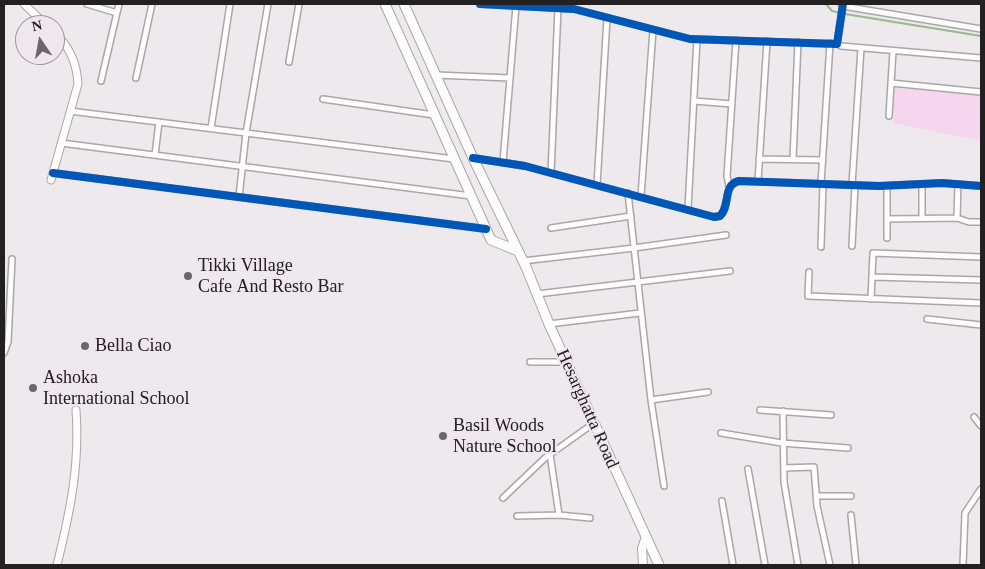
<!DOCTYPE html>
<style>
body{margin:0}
#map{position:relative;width:985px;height:569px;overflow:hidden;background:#ede9ec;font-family:"Times New Roman",serif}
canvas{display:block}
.frame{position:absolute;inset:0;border:5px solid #232022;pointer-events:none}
.north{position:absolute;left:15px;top:15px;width:50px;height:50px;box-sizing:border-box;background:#efe7ed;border:1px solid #9d979c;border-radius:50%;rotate:348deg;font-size:14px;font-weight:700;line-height:20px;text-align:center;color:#232022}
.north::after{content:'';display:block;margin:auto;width:18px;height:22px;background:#6a6669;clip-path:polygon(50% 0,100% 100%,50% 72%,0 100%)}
</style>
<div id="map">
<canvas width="985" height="569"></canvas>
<div class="frame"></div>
<div class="north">N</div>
</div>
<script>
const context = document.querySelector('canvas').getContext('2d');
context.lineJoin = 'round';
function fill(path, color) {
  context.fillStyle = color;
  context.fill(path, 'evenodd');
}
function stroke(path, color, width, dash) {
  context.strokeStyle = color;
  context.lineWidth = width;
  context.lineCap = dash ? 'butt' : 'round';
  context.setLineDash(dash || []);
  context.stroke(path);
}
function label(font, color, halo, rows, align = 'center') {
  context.font = font + ' "Times New Roman",serif';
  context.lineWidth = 4.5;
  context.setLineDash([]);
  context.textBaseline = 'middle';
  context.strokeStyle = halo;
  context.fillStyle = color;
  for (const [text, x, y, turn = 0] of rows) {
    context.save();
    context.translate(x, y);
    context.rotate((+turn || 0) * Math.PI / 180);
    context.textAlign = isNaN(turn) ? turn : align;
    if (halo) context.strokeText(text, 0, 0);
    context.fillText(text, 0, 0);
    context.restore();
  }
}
fill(new Path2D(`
 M894,88L981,95V141L893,123Z`), '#f6d5ef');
stroke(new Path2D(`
 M826,4L832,11L845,14L981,36`), '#9ab88e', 2);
const minor = new Path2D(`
 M87,4L117,13
 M480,4L574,9L690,39L837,44L843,4
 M841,4L843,6L981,29
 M837,44L841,46L981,58
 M289,62L299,4
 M436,75L510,78
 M136,78L152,4
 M101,81L119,4
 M891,83L981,92
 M323,99L434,115
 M694,101L732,104
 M70,111L454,159
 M889,116L893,51
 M211,128L230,4
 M61,143L471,196
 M155,155L159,122
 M474,158L525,166L714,217L720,216C731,205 722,185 739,181L879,186L942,183L981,186
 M759,159L822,160
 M793,159L798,42
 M503,162L516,6
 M53,173L486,229
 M551,173L558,8
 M758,181L767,41
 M821,184L830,43
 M922,184V218
 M597,185L607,18
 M852,185L861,48
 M729,186L727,176L736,40
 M628,193L651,400L664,486
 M641,196L653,30
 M239,197L246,133L268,4
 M688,209L697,39
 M957,218L958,184
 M887,219V186
 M551,228L631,216
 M887,238V219L957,218L969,222H981
 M852,246L855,185
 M821,247L823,184
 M523,261L634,248L726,235
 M809,272L808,296L981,303
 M872,277L981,280
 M537,294L730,271
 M871,299L873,253L981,257
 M927,319L981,325
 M549,324L640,313
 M4,353L8,342L12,259
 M530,362H566
 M651,400L708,392
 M760,410L831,415
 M783,411L784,482L798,565
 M974,417L981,426
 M721,433L782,443L848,448
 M784,468L814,467L817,506L830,565
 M748,469L765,565
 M816,496H851
 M503,498L545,458L594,423
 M722,501L733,565
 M559,515L590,518
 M851,515L856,565
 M517,516L559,515L550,454
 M963,565L965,513L981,489`);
const tertiary = new Path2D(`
 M24,4L46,25
 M51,180L78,84C77,64 70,47 55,33
 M57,565C70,512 80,465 76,410`);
const secondary = new Path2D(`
 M643,565L642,548L646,537`);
const primary = new Path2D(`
 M385,4L491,240L518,251
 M404,4L473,158L526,267L549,324L659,565`);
stroke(minor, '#aaa6a9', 8);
stroke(tertiary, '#aaa6a9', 9);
stroke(secondary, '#aaa6a9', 10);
stroke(primary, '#aaa6a9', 11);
stroke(minor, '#fcfcfc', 5);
stroke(tertiary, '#fcfcfc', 7);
stroke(secondary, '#fcfcfc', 8);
stroke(primary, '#fcfcfc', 9);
stroke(new Path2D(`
 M480,4L574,9L690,39L837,44L843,4
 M473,158L525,166L714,217L720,216C731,205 722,185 739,181L879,186L942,183L981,186
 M53,173L486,229`), '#0057b8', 8);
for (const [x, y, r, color] of [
 [188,276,5,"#6a6669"],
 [85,346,5,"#6a6669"],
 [33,388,5,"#6a6669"],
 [443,436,5,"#6a6669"]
]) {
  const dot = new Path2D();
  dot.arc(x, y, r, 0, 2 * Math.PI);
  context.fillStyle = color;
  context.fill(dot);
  stroke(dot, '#efe7ed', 2);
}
label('18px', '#232022', '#efe7ed', [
 ["Tikki Village",198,266],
 ["Cafe And Resto Bar",198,287],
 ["Bella Ciao",95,346],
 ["Ashoka",43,378],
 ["International School",43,399],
 ["Basil Woods",453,426],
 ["Nature School",453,447]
], 'left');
label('18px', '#232022', '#efe7ed', [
 ["Hesarghatta Road",587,409,66]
]);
</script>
